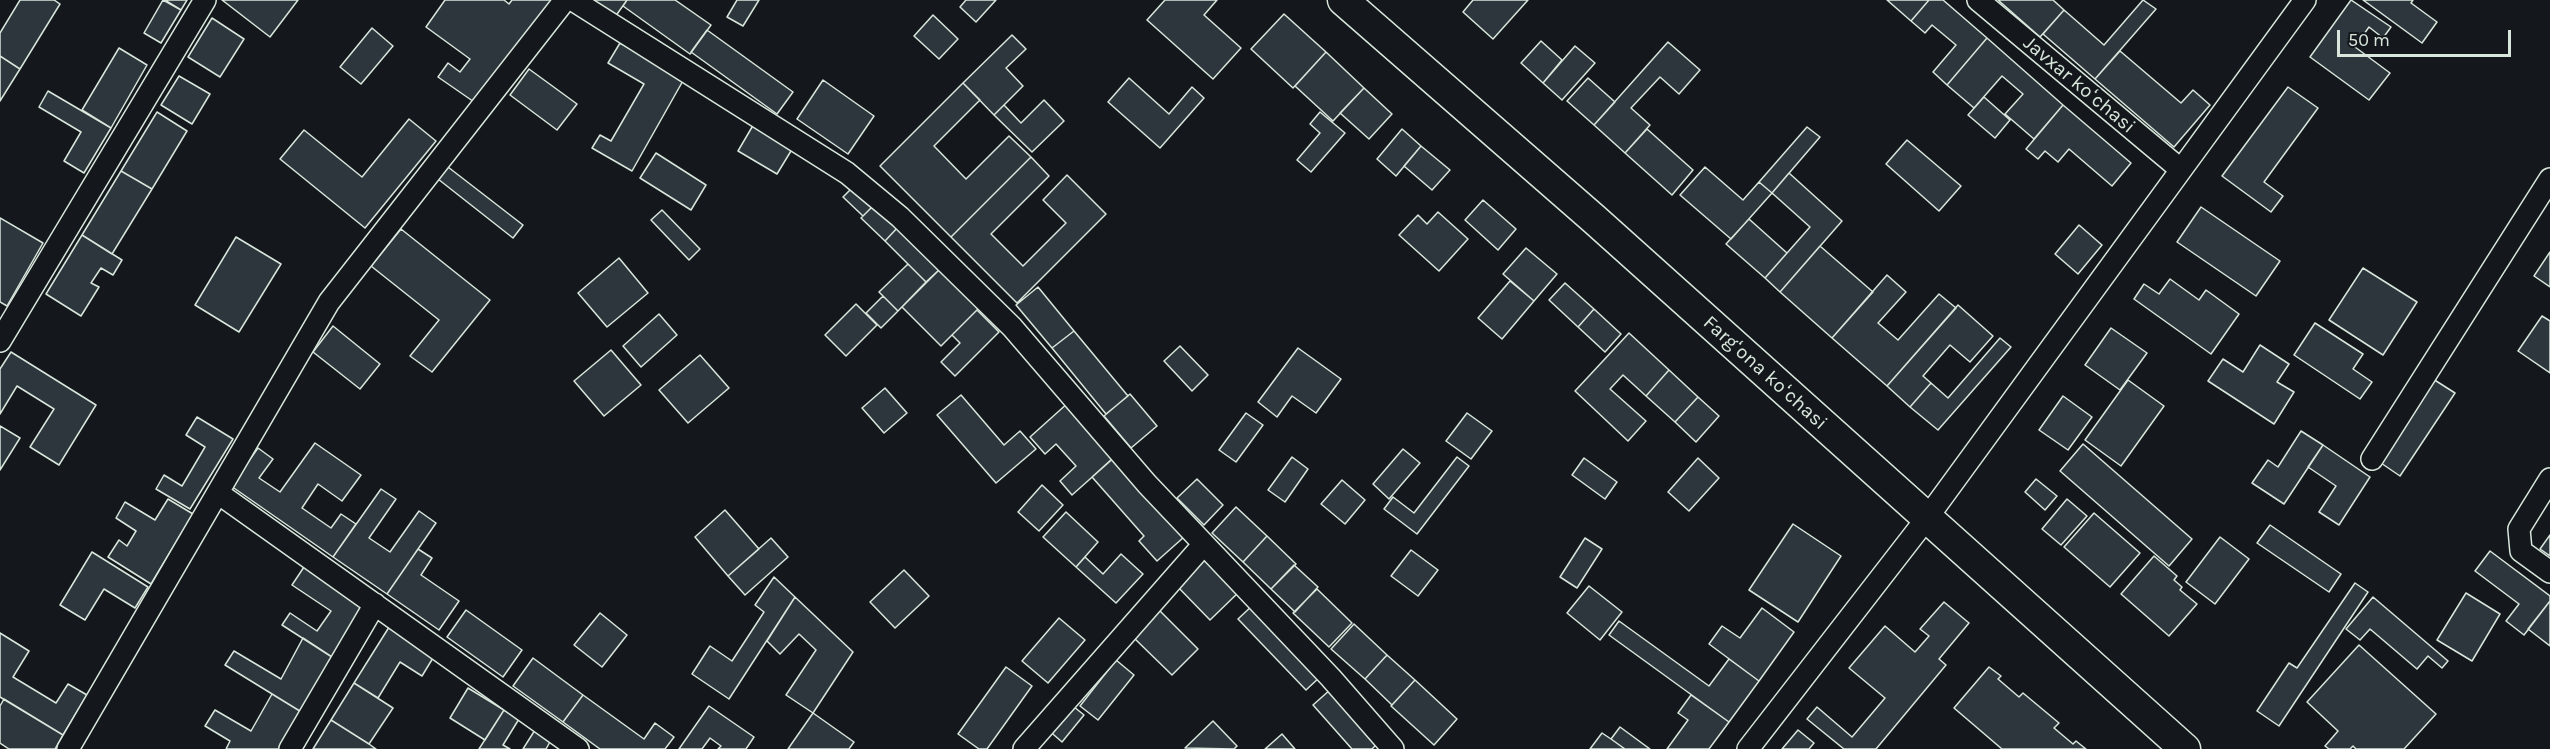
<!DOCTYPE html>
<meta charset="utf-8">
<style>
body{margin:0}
#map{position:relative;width:2550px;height:749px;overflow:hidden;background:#14181c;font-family:Karla,sans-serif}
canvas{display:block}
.scale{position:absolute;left:2337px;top:30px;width:174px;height:27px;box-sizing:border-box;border:3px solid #d8e6dc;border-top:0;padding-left:8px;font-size:18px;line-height:21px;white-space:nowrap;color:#d8e6dc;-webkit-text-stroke:4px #14181c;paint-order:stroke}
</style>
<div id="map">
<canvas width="2550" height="749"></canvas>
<div class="scale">50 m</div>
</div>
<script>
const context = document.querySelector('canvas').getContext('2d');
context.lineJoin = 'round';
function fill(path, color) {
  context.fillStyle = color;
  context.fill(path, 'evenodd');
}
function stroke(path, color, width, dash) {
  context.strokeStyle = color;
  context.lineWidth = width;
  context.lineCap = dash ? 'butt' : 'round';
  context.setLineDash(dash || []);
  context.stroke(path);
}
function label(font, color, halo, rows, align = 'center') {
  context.font = font + ' Karla,sans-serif';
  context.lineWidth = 4.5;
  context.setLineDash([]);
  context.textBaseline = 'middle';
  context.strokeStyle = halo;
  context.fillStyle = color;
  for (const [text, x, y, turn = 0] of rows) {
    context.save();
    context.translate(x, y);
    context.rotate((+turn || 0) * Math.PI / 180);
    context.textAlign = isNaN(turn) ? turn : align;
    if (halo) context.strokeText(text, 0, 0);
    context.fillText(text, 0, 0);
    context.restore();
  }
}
const building = new Path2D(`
 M20,0H54L60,4L20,69L0,56V33Z
 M163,0L181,10L161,43L144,33Z
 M165,0H187L181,10Z
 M222,0H298L270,37Z
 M445,0H504L509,4L512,0H552L477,104L438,77L448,63L460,72L470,59L426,27Z
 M592,0H627L615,17Z
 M627,0H675L711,25L690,54L623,6Z
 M737,0H759L743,26L727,17Z
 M996,0L976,22L960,7L966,0Z
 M1165,0H1217L1204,15L1241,48L1213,79L1147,20Z
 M1473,0H1528L1493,39L1463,12Z
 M1887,0H1929L1911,21Z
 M1929,0H1943L1987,38L1947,85L1933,72L1956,45L1932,25L1925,33L1911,21Z
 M1998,0H2053L2064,10L2040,37Z
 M2143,0L2156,9L2095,79L2043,34L2064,10L2104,45Z
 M2351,0L2391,27L2383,38L2369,27L2355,47L2390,73L2369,100L2310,57Z
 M2363,0H2413L2411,3L2437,22L2422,43Z
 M1284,14L1326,52L1293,88L1251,49Z
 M933,15L958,39L939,59L914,36Z
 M212,18L244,39L220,77L188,57Z
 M372,28L393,46L361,84L340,67Z
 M707,30L793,92L777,114L691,52Z
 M1012,35L1026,49L1006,68L1023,86L994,115L963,83Z
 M1987,38L2063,105L2034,139L2005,114L2023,94L2002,76L1974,108L1947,85Z
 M1541,41L1562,60L1543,83L1521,63Z
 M1668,42L1700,70L1679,94L1660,77L1631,108L1650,125L1625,153L1594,125Z
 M620,43L684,79L632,171L592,148L600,135L611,141L644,84L608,63Z
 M1575,46L1595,63L1562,100L1543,83Z
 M119,48L147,65L111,128L82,110Z
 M2120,51L2181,103L2193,90L2210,105L2174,147L2095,79Z
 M1326,52L1364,88L1333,121L1295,86Z
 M0,56L20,69L0,101Z
 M529,69L577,104L557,130L510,95Z
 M179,76L210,94L192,124L161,105Z
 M1129,78L1169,114L1192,87L1204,98L1160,148L1108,102Z
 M1588,78L1615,102L1594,125L1567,101Z
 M823,80L874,116L848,154L797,119Z
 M963,83L980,100L934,146L966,179L1009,136L1031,157L951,237L880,166Z
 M2288,87L2318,108L2264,182L2283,196L2271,212L2222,176Z
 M1364,88L1392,114L1369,139L1340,113Z
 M48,91L111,128L84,173L64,161L81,132L39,107Z
 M1984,97L2010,120L1995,138L1968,115Z
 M1044,100L1064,121L1032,152L994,115L1004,105L1021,123Z
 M2063,105L2131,163L2112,186L2069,149L2058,162L2045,151L2038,159L2026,149Z
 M157,112L187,131L152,189L121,171Z
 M1320,112L1345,133L1311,172L1297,160L1320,133L1310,124Z
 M409,119L436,141L365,228L280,159L304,130L362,177Z
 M755,122L794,146L777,174L738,151Z
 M1807,127L1820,137L1772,193L1759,182Z
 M1402,129L1421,146L1396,176L1377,159Z
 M1647,129L1693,170L1672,195L1625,153Z
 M1907,140L1961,186L1939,211L1886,164Z
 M1421,146L1450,170L1432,190L1404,166Z
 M656,153L706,185L691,210L640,178Z
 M1031,157L1049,176L991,234L1023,266L1066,223L1043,200L1067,175L1106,214L1017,303L951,237Z
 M448,167L523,225L513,238L438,179Z
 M1705,167L1743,200L1759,182L1772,193L1731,239L1680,195Z
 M121,171L152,189L112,254L82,235Z
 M1789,173L1842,221L1780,292L1765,278L1810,227L1772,193Z
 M855,185L875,204L863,216L843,197Z
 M1483,200L1516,229L1498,250L1465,220Z
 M876,203L899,226L885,241L861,218Z
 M2201,207L2280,261L2256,296L2177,242Z
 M662,210L700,249L689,260L651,220Z
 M1438,212L1468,239L1439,271L1399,235L1418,215L1427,224Z
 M0,218L43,243L7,306L0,302Z
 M1749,219L1787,253L1765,278L1726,244Z
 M2079,225L2102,245L2078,274L2055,254Z
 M899,226L941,268L926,282L885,241Z
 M401,229L490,300L432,372L410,356L439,320L371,266Z
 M82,235L122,260L113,275L101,268L91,283L99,287L81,316L46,294Z
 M236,237L281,264L239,332L195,305Z
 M1820,246L1873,292L1832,338L1780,292Z
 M1526,248L1557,274L1534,301L1503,274Z
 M2550,252V287L2534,276Z
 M619,258L648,293L607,327L578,293Z
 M908,264L926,282L898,311L879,292Z
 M941,268L980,307L941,346L902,307Z
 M2363,268L2417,302L2383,355L2329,320Z
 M1887,275L1906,292L1878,323L1898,340L1939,294L1956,308L1887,386L1832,338Z
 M2170,279L2199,300L2206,290L2239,314L2211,354L2134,299L2144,284L2159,294Z
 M1510,281L1534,301L1502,339L1478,318Z
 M1565,283L1594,309L1578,327L1549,300Z
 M1038,287L1074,331L1052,348L1016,305Z
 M883,296L898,311L881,328L866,313Z
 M856,304L877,325L846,356L825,335Z
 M1958,305L1993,336L1970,362L1950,345L1923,376L1931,383L1910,407L1887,386Z
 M1594,309L1621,334L1605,352L1578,327Z
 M977,310L999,332L955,376L941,362L960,343L952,335Z
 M659,314L677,335L641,367L623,346Z
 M2542,316L2550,321V373L2518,351Z
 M2315,323L2363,354L2353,369L2372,382L2360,399L2294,355Z
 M333,326L380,364L360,389L313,352Z
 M2111,328L2147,353L2120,390L2085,365Z
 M1074,331L1128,396L1106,414L1052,348Z
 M1629,333L1669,370L1646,396L1623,375L1610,389L1646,421L1628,441L1575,391Z
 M2000,338L2011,347L1938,430L1910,407L1931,383L1948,398Z
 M2260,345L2289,364L2277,382L2294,392L2274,424L2208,381L2223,359L2243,372Z
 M1180,346L1208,375L1192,391L1164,361Z
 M1298,348L1341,379L1316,413L1292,396L1277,417L1258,402Z
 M611,350L641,385L604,416L574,381Z
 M11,352L96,405L59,465L30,447L54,409L17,386L0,414V369Z
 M700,355L729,388L688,423L659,390Z
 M1669,370L1698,397L1675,422L1646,396Z
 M2433,379L2455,393L2400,476L2378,461Z
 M2128,380L2164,406L2121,466L2085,440Z
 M885,388L907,413L884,433L862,408Z
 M1130,394L1157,426L1131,448L1104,416Z
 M961,395L1004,445L1020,431L1036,449L996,483L937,415Z
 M2063,396L2092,417L2068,450L2039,430Z
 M1698,397L1719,416L1696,442L1675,422Z
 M1069,402L1117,455L1072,495L1060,481L1076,466L1056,444L1045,454L1030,437Z
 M1246,413L1263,425L1236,462L1219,450Z
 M1467,413L1492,431L1471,459L1446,441Z
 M197,417L233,439L190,509L156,489L164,475L182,486L205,447L186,435Z
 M0,426L20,438L0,470Z
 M2301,431L2323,445L2284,504L2252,483L2268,460L2278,467Z
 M315,443L361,475L342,501L318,484L302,508L331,528L341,514L356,524L333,557L231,486L258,448L273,459L259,478L280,492Z
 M2083,444L2192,539L2169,566L2060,471Z
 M2323,445L2370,477L2339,525L2319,512L2336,486L2308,467Z
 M1403,449L1420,463L1389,499L1373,484Z
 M1292,457L1308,469L1285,502L1268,490Z
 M1457,457L1469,466L1417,534L1384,509L1393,497L1414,513Z
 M1113,458L1184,537L1157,561L1139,541L1144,536L1092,477Z
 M1584,458L1617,482L1605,499L1572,475Z
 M1698,458L1719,478L1689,511L1668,492Z
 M1197,479L1223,505L1204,525L1177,498Z
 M2036,479L2057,496L2045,510L2025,492Z
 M1342,480L1365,500L1345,524L1321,504Z
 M1042,485L1063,505L1039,531L1018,512Z
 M381,489L396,499L369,538L390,552L419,511L436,523L387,594L333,557Z
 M168,499L193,514L151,584L108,557L119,540L127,546L136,531L116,518L125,502L155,520Z
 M2067,499L2087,516L2061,545L2042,529Z
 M1236,507L1267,536L1243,562L1212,533Z
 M725,510L759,549L728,576L695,537Z
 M1066,512L1098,542L1076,567L1043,537Z
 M2094,513L2140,553L2110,587L2064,547Z
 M1793,524L1841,556L1798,622L1749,590Z
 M2270,525L2341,574L2329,592L2257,543Z
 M2550,535V556L2540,549Z
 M1267,536L1296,564L1271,589L1243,562Z
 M2220,537L2249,559L2215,604L2186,582Z
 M771,538L788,557L745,595L728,576Z
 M1585,538L1602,549L1577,588L1560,577Z
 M418,549L432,558L421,575L459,601L439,630L387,594Z
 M1411,550L1438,570L1418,596L1391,576Z
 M2490,551L2550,596V601L2524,635L2506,621L2519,604L2475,571Z
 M92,552L148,587L135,608L104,589L85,620L60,605Z
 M1206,553L1242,589L1210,620L1175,584Z
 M1121,554L1143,574L1116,603L1076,567L1085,557L1103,574Z
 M2154,556L2177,576L2174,580L2182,587L2180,590L2197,604L2169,636L2121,594Z
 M1294,565L1318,587L1295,612L1271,589Z
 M304,567L365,608L335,659L282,625L290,613L317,631L331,611L292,585Z
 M904,570L929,596L895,628L870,602Z
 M774,577L795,597L729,699L692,674L710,646L732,661L764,612L755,605Z
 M2355,583L2368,592L2279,726L2257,711L2289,663L2297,668Z
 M1589,586L1622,612L1600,640L1567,613Z
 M1317,589L1352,623L1329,647L1293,613Z
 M2466,593L2500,614L2472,661L2437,640Z
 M795,597L853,652L813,713L786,695L816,650L799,634L780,654L767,641Z
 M2373,597L2448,661L2442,668L2428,656L2417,669L2370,629L2360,640L2346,629Z
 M2550,601V646L2528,629Z
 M1944,602L1969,623L1939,659L1946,665L1876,749H1844L1807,719L1817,707L1852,737L1885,698L1849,668L1885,626L1915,652L1929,636L1920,629Z
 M1254,604L1321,676L1306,690L1238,619Z
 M1762,608L1794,632L1759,681L1709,644L1722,626L1740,638Z
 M466,610L522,650L503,677L447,637Z
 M1159,610L1198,649L1172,675L1133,637Z
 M600,613L627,635L602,667L574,645Z
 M1059,618L1085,640L1048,683L1022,661Z
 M1619,621L1709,686L1729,659L1759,681L1729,722L1609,635Z
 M391,624L436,653L422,676L400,662L378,698L354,683Z
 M1354,624L1387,655L1365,679L1331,649Z
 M0,633L29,651L13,677L56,703L68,684L87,695L63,735L0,697Z
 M303,638L335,659L303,713L225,665L234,651L281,679Z
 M2359,645L2436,714L2404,749H2356L2353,746L2350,749H2329L2325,746L2338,731L2307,702Z
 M1387,655L1415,680L1392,705L1365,679Z
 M533,658L583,695L563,722L513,686Z
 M1116,660L1134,675L1098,720L1080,706Z
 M1006,667L1032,686L987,749H979L958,734Z
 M1989,667L2001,676L1998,679L2019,697L2023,693L2059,723L2054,728L2073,744L2076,741L2086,749H2002L1954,708Z
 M1415,680L1457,719L1434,745L1391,706Z
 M354,683L393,708L369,744L331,720Z
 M468,688L504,710L485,740L450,718Z
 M1331,689L1378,743L1372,749H1352L1313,705Z
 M272,694L303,713L282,749H226L230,741L205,726L215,710L251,731Z
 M583,695L644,739L655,723L674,737L665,749H600L563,722Z
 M1691,695L1729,722L1709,749H1667L1688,720L1678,713Z
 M4,699L63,735L55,749H9L0,743V706Z
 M1068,702L1084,715L1062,742L1046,728Z
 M709,706L754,737L746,749H718L721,746L710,738L702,749H679Z
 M504,710L519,719L503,745L510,749H479Z
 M813,713L854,742L849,749H788Z
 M331,720L369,744L376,749H313Z
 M1213,721L1237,746L1234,749L1185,748Z
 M1620,727L1650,749H1625L1611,739Z
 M535,730L551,740L546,749H523Z
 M1798,730L1814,743L1809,749H1782Z
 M1602,733L1611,739L1625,749H1590Z
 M1282,734L1295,749H1265Z`);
fill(building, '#2c363c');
stroke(building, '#d8e6dc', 1.5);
const street = new Path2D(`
 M573,0L847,173L900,217L1012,327L1147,484L1331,678L1393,749
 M1978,0L2180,169
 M0,341L205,0
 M2372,459L2550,179
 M2550,479L2519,529L2521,551L2550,572
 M218,493L578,749
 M68,749L329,302L565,0
 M290,749L375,604
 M1024,749L1204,544
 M1748,749L1927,518L2305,0`);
const secondary = new Path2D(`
 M1343,0L1594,219L2185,749`);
stroke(street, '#d8e6dc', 24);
stroke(secondary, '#d8e6dc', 33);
stroke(street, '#14181c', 21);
stroke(secondary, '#14181c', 30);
label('20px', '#d8e6dc', '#14181c', [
 ["Javxar koʻchasi",2079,85,40],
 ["Fargʻona koʻchasi",1765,373,42]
]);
</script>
